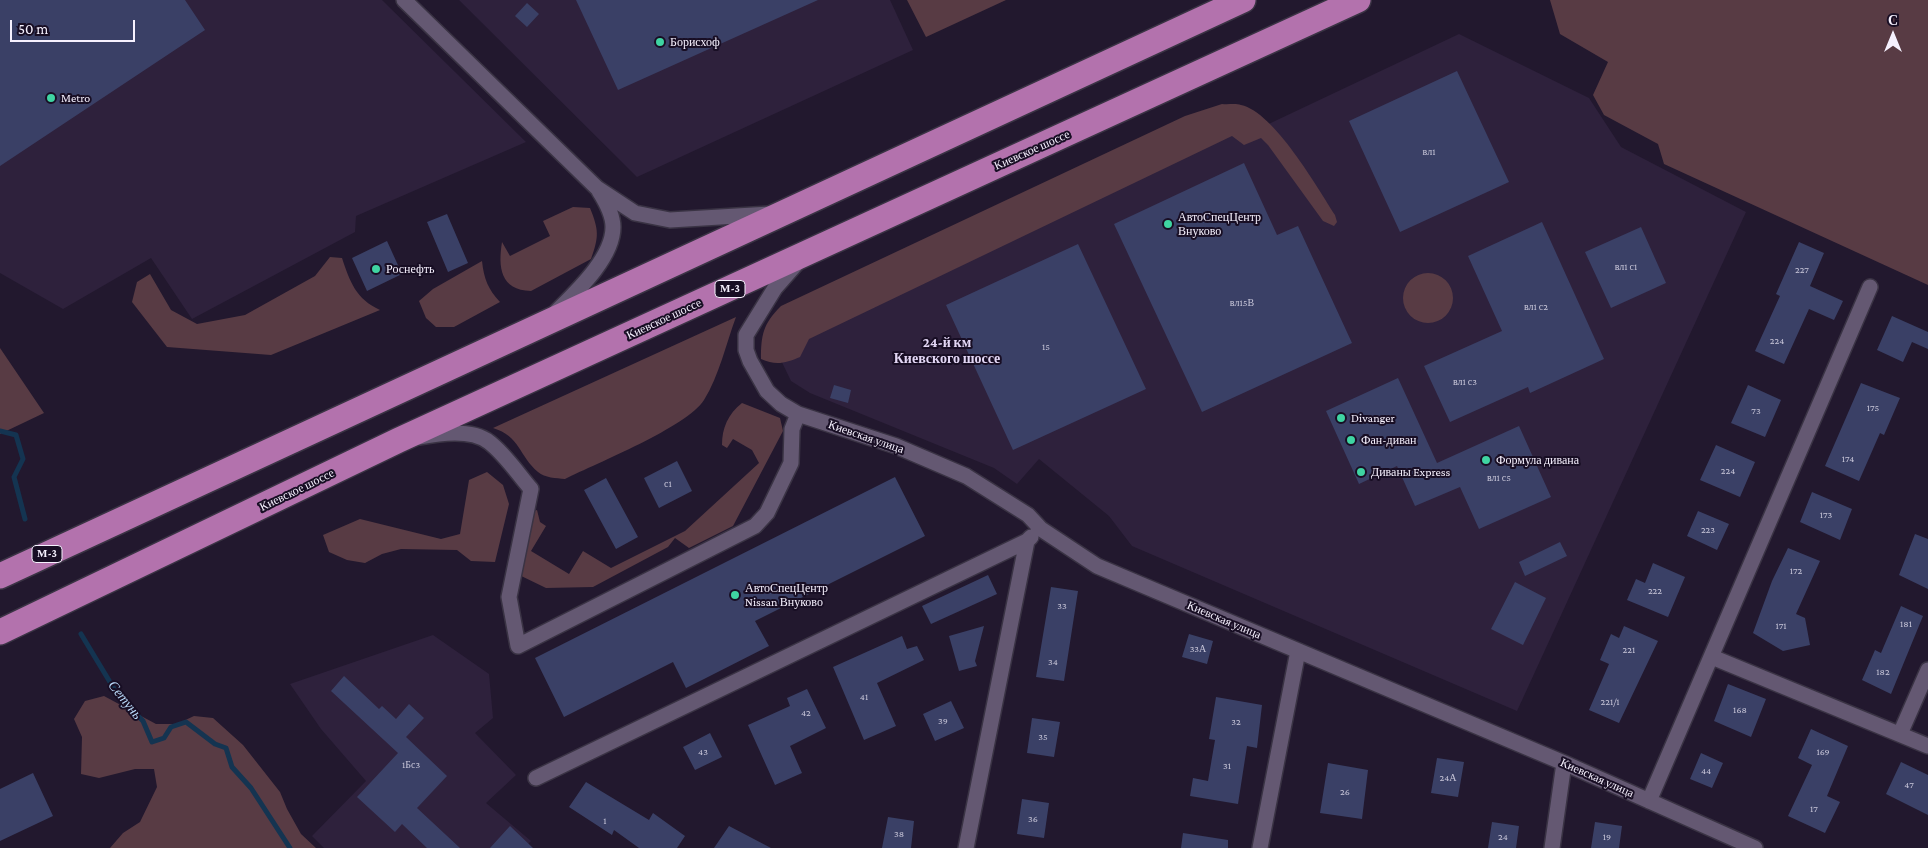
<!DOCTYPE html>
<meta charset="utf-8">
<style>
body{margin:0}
#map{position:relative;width:1928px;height:848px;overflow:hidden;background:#22182e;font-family:"Crimson Pro",serif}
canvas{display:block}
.north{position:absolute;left:1868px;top:10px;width:50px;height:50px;-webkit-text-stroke:4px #180e24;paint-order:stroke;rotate:0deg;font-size:14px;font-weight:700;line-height:20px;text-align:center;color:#f6f1fe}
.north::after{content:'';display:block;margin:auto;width:18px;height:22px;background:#f6f1fe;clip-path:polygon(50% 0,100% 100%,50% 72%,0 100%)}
.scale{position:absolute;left:10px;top:20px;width:125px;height:22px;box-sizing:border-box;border:2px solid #f6f1fe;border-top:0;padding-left:6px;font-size:15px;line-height:18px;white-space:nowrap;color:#f6f1fe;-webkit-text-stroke:4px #180e24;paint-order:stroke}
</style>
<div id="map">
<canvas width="1928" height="848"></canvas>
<div class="north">С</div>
<div class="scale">50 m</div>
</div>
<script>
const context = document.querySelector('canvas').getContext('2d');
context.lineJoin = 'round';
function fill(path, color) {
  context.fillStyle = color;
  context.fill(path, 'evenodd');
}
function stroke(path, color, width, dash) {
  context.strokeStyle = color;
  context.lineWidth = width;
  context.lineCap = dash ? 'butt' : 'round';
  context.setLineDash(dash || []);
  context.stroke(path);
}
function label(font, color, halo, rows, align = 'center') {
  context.font = font + ' "Crimson Pro",serif';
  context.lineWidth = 4;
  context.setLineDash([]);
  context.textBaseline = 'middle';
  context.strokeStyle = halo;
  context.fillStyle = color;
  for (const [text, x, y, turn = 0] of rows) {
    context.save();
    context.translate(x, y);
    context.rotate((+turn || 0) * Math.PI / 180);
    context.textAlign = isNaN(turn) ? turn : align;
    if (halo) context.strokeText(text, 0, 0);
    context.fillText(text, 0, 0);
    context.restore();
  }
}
fill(new Path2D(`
 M0,0H382L526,142L356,216L355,232L192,319L151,258L63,309L0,273Z
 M459,0H890L913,50L637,177Z
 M1459,34L1589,98L1621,147L1746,212L1517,711L1132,546L1109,516L1039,459L1017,484L994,468L810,393L791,381L777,352L1232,134L1239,138Z
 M433,635L489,674L493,718L475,733L516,775L486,803L531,841L524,848H324L312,836L366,781L321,729L290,684Z`), '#2e213c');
fill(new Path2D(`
 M907,0H1006L926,37Z
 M1550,0H1928V285L1664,164L1658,144L1604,115L1593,95L1608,62L1560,34Z
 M1222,104C1228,105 1235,103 1241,105C1274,112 1317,187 1335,215L1337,222L1334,226L1323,221L1268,145L1261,138L1244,145L1232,136L809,339L800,357C786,363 776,366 761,359C761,335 763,324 781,306L1185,116Z
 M573,207L590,208C599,230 599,237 591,259L531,291C500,290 498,267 502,242L510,256L550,236L543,221Z
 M330,257L342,258C350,282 356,299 380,310L271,355L167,347L132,302L137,282L150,274L171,310L197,324L245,315L315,276Z
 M482,261C484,279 488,289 500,302L454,327H436L426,318L419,301L433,289Z
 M1403 298a25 25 0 1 1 50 0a25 25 0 1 1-50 0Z
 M736,317C726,344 719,376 704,400C687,427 597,463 565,479C556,478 545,478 538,472C519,456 520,436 493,428Z
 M0,348L44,413L0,434Z
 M742,403L780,418L783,431L733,526L689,548L675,538L668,547L593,587L546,588L513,572L531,512L537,510L540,522L546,526L531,551L569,574L583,551L611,568L685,531L759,463L752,450L733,439L727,448L722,445C722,428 728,414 742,403Z
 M487,472L503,485L509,504L495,562L471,561L457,550L401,549L382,554L365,563L347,560L329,552L323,535L360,519L441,539L460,534L469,480Z
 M104,696L156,724H177L194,716L213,718L243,745L280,792L287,809L301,834L316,848H110L123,833L140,822L157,787L154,769H135L99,778L81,774L82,737L74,719L85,701Z`), '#583b44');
stroke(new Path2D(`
 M0,431L16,435L23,459L14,477L25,519
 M81,634L119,697L143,721L152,742L164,738L171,727L186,722L215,744L226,748L232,767L251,788L290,848`), '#143451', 5);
fill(new Path2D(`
 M0,0H185L205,30L0,166Z
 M576,0H818L618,90Z
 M527,3L539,14L527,27L515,16Z
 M1457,71L1509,182L1400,232L1349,121Z
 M1244,163L1277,235L1298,226L1352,343L1202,412L1114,224Z
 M447,214L468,263L448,272L427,222Z
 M1542,222L1604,359L1530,393L1528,387L1450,422L1424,366L1502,331L1468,256Z
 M1641,227L1666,283L1611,308L1585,252Z
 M387,241L402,274L367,291L352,258Z
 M1799,242L1824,253L1810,286L1843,301L1834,320L1809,309L1784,364L1755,351L1780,296L1776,294Z
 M1078,244L1146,389L1013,450L946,305Z
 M1892,316L1928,332V349L1912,342L1903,362L1877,350Z
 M1398,378L1437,463L1519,426L1551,497L1479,529L1460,487L1415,506L1397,466L1359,484L1326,411Z
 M1861,383L1900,398L1884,435L1880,433L1859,481L1825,466Z
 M834,385L851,390L848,403L830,398Z
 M1748,385L1781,400L1765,437L1731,423Z
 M1716,445L1755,462L1740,497L1700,480Z
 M677,461L692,491L659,508L644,478Z
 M895,477L925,536L755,621L769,646L704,679L686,688L673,662L564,717L535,658Z
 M606,478L638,537L616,549L584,490Z
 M1812,492L1852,509L1840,540L1800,522Z
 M1698,511L1729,524L1717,550L1687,536Z
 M1915,534L1928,539V589L1899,575Z
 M1560,542L1567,556L1525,576L1519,562Z
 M1788,548L1820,561L1796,614L1805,618L1810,645L1783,651L1753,633L1772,581Z
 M1653,563L1685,577L1668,617L1627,600L1636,579L1645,583Z
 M988,575L997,594L931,624L922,606Z
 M1515,582L1546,598L1523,645L1491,629Z
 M1051,587L1078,591L1064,681L1036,677Z
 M1901,606L1923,616L1891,694L1862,680L1875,650L1881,653Z
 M984,626L975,661L977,666L959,671L949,636Z
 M1624,626L1658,641L1619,723L1589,710L1609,664L1600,660L1611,634L1619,638Z
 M1189,634L1213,641L1207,664L1182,657Z
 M902,636L907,649L917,646L924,660L877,683L896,726L864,740L833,667Z
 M344,676L379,709L382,706L396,719L409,704L424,718L406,737L447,776L417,808L460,848H427L402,824L395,832L357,797L398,753L331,691Z
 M1728,684L1766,699L1751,737L1714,721Z
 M807,689L826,728L790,746L802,773L775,785L748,725L790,706L787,698Z
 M1216,697L1262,705L1257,748L1247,746L1238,804L1190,796L1193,778L1208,781L1215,740L1209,739Z
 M951,701L964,728L935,741L923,714Z
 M1032,718L1060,722L1054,757L1027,753Z
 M1811,729L1848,746L1827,796L1840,802L1825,833L1788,816L1812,765L1798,758Z
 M710,733L722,757L695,770L683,747Z
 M1701,753L1723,763L1712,788L1690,779Z
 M1437,758L1464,762L1458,797L1431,793Z
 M1901,762L1928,775V815L1886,794Z
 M1328,763L1368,770L1362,819L1320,813Z
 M33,773L53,816L0,841V789Z
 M586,782L649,820L653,813L685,836L677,848H639L614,830L612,835L569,807Z
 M1022,799L1049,803L1044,838L1017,834Z
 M888,817L914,821L911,848H882Z
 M1492,822L1519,826L1516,848H1488Z
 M1595,822L1622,826L1619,848H1591Z
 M510,826L533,848H490Z
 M729,826L771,848H714Z
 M1183,833L1228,840V848H1181Z`), '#3a4066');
const minor = new Path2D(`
 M404,0L597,188L635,213L670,220L770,214
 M797,263L775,288L746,335V350L750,361L767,391L781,404L798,414L896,446L966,476L1028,515L1041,529L1097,566L1564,763L1755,848
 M555,313C576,292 613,258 613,227C613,215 606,202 599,191
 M420,437C440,433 472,429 489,442C505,454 518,474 531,489L509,597L518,646L755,526L767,513L791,463L792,429L798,414
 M1712,657L1928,746
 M1900,734L1928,670
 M536,778L1027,541
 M1649,801L1870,287
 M966,848L1027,541L1031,537
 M1260,848L1298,651
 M1552,848L1564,763`);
const trunk = new Path2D(`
 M0,576L1243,0
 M0,632L399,440L1358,0`);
stroke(minor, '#3a3344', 18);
stroke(trunk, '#3a3344', 28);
stroke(minor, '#645872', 15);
stroke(trunk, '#b372ad', 25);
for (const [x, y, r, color] of [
 [660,42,5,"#3fd4a2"],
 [51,98,5,"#3fd4a2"],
 [1168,224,5,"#3fd4a2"],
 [376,269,5,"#3fd4a2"],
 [1341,418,5,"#3fd4a2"],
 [1351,440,5,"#3fd4a2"],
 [1486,460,5,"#3fd4a2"],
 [1361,472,5,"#3fd4a2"],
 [735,595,5,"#3fd4a2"]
]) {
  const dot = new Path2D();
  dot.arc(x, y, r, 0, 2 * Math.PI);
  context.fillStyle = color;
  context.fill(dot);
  stroke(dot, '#180e24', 2);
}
label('10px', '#c7c5d8', null, [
 ["вл1",1429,152],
 ["вл1 с1",1626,267],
 ["227",1802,270],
 ["вл15В",1242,303],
 ["вл1 с2",1536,307],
 ["224",1777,341],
 ["15",1046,347],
 ["вл1 с3",1465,382],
 ["175",1873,408],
 ["73",1756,411],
 ["174",1848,459],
 ["224",1728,471],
 ["вл1 с5",1499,478],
 ["с1",668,484],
 ["173",1826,515],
 ["223",1708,530],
 ["172",1796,571],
 ["222",1655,591],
 ["33",1062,606],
 ["181",1906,624],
 ["171",1781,626],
 ["33А",1198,649],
 ["221",1629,650],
 ["34",1053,662],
 ["182",1883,672],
 ["41",864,697],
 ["221/1",1610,702],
 ["168",1740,710],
 ["42",806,713],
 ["39",943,721],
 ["32",1236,722],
 ["35",1043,737],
 ["43",703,752],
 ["169",1823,752],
 ["1Бс3",411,765],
 ["31",1227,766],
 ["44",1706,771],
 ["24А",1448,778],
 ["47",1909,785],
 ["26",1345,792],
 ["17",1814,809],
 ["36",1033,819],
 ["1",605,821],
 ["38",899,834],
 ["24",1503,837],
 ["19",1607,837]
]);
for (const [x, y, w] of [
 [730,289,30],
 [47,554,30]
]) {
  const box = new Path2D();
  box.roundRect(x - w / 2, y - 8.5, w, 17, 4);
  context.fillStyle = '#180e24';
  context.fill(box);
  stroke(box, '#f6f1fe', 1);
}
label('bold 11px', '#f6f1fe', null, [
 ["М-3",730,289],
 ["М-3",47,554]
]);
label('12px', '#f6f1fe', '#180e24', [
 ["Борисхоф",670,42],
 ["Metro",61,98],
 ["АвтоСпецЦентр",1178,217],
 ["Внуково",1178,231],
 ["Роснефть",386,269],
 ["Divanger",1351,418],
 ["Фан-диван",1361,440],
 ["Формула дивана",1496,460],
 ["Диваны Express",1371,472],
 ["АвтоСпецЦентр",745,588],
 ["Nissan Внуково",745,602]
], 'left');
label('12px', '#f6f1fe', '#180e24', [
 ["Киевское шоссе",1032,150,-24],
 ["Киевское шоссе",664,319,-25],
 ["Киевская улица",866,437,19],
 ["Киевское шоссе",297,490,-26],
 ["Киевская улица",1224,620,23],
 ["Киевская улица",1597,778,24]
]);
label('bold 14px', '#e3d7f5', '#180e24', [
 ["24-й км",947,343],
 ["Киевского шоссе",947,359]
]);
label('italic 14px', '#badafa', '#180e24', [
 ["Сетунь",125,700,51]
]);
</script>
